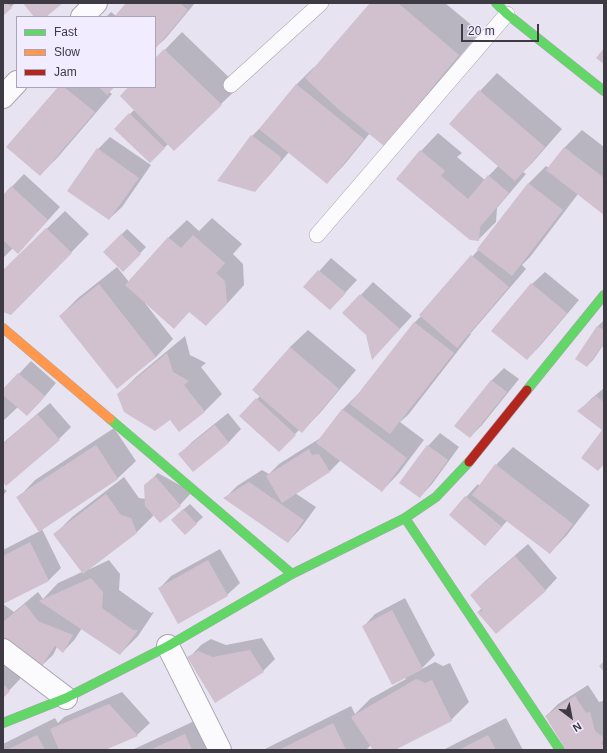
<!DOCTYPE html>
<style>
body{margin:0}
#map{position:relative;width:607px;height:753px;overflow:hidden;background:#e7e3f0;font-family:Helvetica,sans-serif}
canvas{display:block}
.frame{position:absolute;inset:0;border:4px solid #3d3a44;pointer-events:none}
.legend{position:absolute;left:16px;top:16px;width:140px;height:72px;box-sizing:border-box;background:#f1ecff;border:1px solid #a9a5b4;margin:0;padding:5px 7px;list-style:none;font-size:12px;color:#3d3a44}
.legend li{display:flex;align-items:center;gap:8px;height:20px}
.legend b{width:20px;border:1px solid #a9a5b4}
.north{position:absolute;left:551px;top:697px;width:40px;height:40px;-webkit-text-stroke:3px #f1ecff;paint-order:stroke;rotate:148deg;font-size:11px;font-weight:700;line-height:16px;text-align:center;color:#3d3a44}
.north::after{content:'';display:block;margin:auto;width:14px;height:18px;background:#3d3a44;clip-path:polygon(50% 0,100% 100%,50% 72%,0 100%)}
.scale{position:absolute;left:461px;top:24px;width:78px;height:18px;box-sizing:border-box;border:2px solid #3d3a44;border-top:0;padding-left:5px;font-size:12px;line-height:14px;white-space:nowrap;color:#3d3a44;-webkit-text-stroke:3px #f1ecff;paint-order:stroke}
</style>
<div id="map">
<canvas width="607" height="753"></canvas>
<div class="frame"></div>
<ul class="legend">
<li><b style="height:5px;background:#63d668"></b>Fast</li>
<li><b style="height:5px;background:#ff974d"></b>Slow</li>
<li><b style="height:5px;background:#b3261e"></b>Jam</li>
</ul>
<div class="north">N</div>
<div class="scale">20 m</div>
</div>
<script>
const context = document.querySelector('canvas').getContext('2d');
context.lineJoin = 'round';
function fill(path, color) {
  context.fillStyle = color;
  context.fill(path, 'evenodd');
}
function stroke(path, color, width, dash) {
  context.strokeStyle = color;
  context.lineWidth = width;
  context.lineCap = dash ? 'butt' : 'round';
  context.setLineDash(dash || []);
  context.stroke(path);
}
fill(new Path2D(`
 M3,3H15L3,15Z
 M127,3H195L165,39L155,48V17H106L111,12L116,16Z
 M371,3H445L480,32L406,122L384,144L370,133L344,165L327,183L289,152L267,178L254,191L252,136L265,123L296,85L314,67L315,68Z
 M182,32L239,87L221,104L168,144L150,162L115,129L134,110L130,87H155V60Z
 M497,73L562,129L533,162L523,172L526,174L497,208L496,222L478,240L421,151L438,133L462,153L457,157L485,180L499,165L480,91Z
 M59,87H114L109,92L112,94L58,157L40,175Z
 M582,130L604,147V214L578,194L530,257L522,265L526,269L470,334H471L408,415L400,422L424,440L399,473L382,491L341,460L330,471L295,493L316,507L300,529L288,542L225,498L237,486L262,470L269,474L279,464L322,437L342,410L360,392L414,323L421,316L420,315L479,249L528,184L546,166L549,168L565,147Z
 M110,137L151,165L122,207L109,219L98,149Z
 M24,174L60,207L30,240L13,248L3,258V196Z
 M65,211L89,234L29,296L3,311V271Z
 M212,218L242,244L233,254L243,264L244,285L224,307L206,325L190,311L174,327L146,303H145L173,339L156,357L117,387L60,316L78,298L117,267L129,282L169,237L187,220L199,231Z
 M127,229L146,247L123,271L104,252Z
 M331,258L357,280L330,309L305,287Z
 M545,272L579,300L539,347L527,359L493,331L532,284Z
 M373,282L412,316L373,358L367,334L344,313Z
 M604,320V344L593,360L587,366L576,359L598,326Z
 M308,330L356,370L319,414L301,432L299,430L279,451L241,416L260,396L290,347Z
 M185,336L190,355L206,363L201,367L222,394L204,412L170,418L118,395L136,377Z
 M31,361L56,383L40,402L27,415L18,407L3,421V391Z
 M504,368L519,379L482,425L470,437L455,426L492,380Z
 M604,388V464L598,470L604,429L579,411L591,399Z
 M50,403L71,427L59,439L3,481V443Z
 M228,413L241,429L229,442L193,471L180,454L192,442Z
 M114,428L136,461L118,478L42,529L61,568L49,580L3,603V550L40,531L18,498L35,480Z
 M440,433L459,447L432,484L420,497L401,483L428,446Z
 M513,447L590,505L567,535L550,553L507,521L485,545L450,515L466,497L478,484L480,486L496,465Z
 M158,473L192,492L180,505L154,515L136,533L88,570L109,560L120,574L119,590L151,613L154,612L138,636L120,654L82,628L75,639L63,652L57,647L53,655L40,667L3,641V604L14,612L38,592L43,599L58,583L82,572L54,535L72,517L124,477L139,498L146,499L145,485Z
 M3,488L7,491L3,495Z
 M190,504L203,517L185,534L178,514Z
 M528,544L557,578L545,591L496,633L478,612L482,608L471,595L483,583Z
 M220,549L240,583L227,595L159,589L171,576Z
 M405,598L435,655L422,668V669L435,662L443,666L450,663L469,702L451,720L393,750H374L371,745L366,750H263L351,706L355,714L370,699L406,679L363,627L375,614Z
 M262,638L275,659L263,671L189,658L201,645L211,639L226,645Z
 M3,661L21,678L3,697Z
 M588,685L599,702L603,701L604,706V750L546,716L558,704Z
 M122,692L150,723L137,735L103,750H3V744L55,718L58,723L64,717Z
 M203,717L218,750H132Z
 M506,718L523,750H443Z`), '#0003');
fill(new Path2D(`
 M3,3H7L12,8L3,16Z
 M23,3H63L46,17H34Z
 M126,3H180L188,10L155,49V17H114Z
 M370,3H398L459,55L384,146L337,108L305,78Z
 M604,48V64L596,58Z
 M164,49L222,105L174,151L120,96L128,87H155V58Z
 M296,84L364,139L327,184L259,129Z
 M58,87H64L95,112L40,176L6,147Z
 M99,87H114L107,95Z
 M479,90L545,147L515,181L449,124Z
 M129,113L165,148L150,163L114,129Z
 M251,135L281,157L280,162L255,192L217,181Z
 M564,147L604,178V215L546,170Z
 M97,148L139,178L109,220L67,191Z
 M420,150L445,171L441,176L468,199L488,175L509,193L480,227L479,241L470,240L396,179Z
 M528,183L563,210L512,276L477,249Z
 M11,186L48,220L18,254L3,240V195Z
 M46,228L72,253L11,315L3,312V270Z
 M121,234L141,254L123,272L103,252Z
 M193,235L225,263L216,273L225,281L227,303L206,326L189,312L174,329L125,285L168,237L181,248Z
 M471,255L509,287L457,348L419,315Z
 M318,270L346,293L330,310L303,287Z
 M531,283L567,313L527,360L491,331Z
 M99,284L156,357L117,389L59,316Z
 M360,294L400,329L372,360L366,335L342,313Z
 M414,322L454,353L390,434L350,404Z
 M597,326L604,330V343L587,367L575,359Z
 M290,347L339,389L302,433L252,390Z
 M167,353L173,372L189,381L184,385L205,412L179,432L170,420L155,431L124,412L117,394Z
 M18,373L45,396L27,416L3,395V389Z
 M491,380L507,392L470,438L454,426Z
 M596,396L604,402V464L598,471L581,458L602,430L577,411Z
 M256,398L296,435L279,452L239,416Z
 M342,409L407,458L382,492L316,443Z
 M37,414L60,440L6,486L3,482V444Z
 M215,425L229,443L193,472L178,454Z
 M96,445L118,479L39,532L16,497Z
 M427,445L448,460L420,498L399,483Z
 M309,449L312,455L319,454L330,472L282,503L266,476Z
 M495,464L573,524L550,554L472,495Z
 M155,476L181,506L160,523L145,506L144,485Z
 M249,482L304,520L288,543L223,498Z
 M106,494L121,515L131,518L137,533L83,574L53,534Z
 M465,496L502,527L485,546L449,515Z
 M183,509L197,524L185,535L171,520Z
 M30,542L49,581L3,604V556Z
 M515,556L546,591L496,634L477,612L483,611L470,595Z
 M208,560L228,596L178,624L158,588Z
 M91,578L103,592L102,608L133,630H138L120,655L39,601Z
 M25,604L38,621L73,635L63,653L55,646L40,668L3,642V622Z
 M392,610L423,669L392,685L362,626Z
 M250,650L264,672L215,703L187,657L198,651L213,657Z
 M604,661V672L599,666Z
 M416,679L425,683L432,680L452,721L395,750H373L351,717Z
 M3,684L10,691L3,698Z
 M575,696L586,713L590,712L595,731L604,738L601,743L604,747V750H566L545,716Z
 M109,704L138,736L105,750H59L50,729Z
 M333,723L346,750H279Z
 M185,734L192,750H150Z
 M37,735L45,750H7Z
 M488,735L496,750H459Z`), '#d1c1ce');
const lane = new Path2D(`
 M231,85L321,3
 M317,235L507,14`);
const street = new Path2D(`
 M82,17L96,3
 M3,97L17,82
 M168,646L220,750
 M3,650L66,698`);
const fast = new Path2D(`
 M496,3L507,14L604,91
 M527,390L604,295
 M110,419L292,574
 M405,518L560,750
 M3,723L66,698L168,646L292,574L405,518L436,497L469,462`);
const slow = new Path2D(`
 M3,328L110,419`);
const jam = new Path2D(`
 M469,462L527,390`);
stroke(lane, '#a8a5af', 16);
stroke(street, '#a8a5af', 24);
stroke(fast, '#a8a5af', 10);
stroke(slow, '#a8a5af', 10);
stroke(jam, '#a8a5af', 10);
stroke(lane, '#fbfbfd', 15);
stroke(street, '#fbfbfd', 22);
stroke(fast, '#63d668', 9);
stroke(slow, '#ff974d', 9);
stroke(jam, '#b3261e', 9);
</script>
